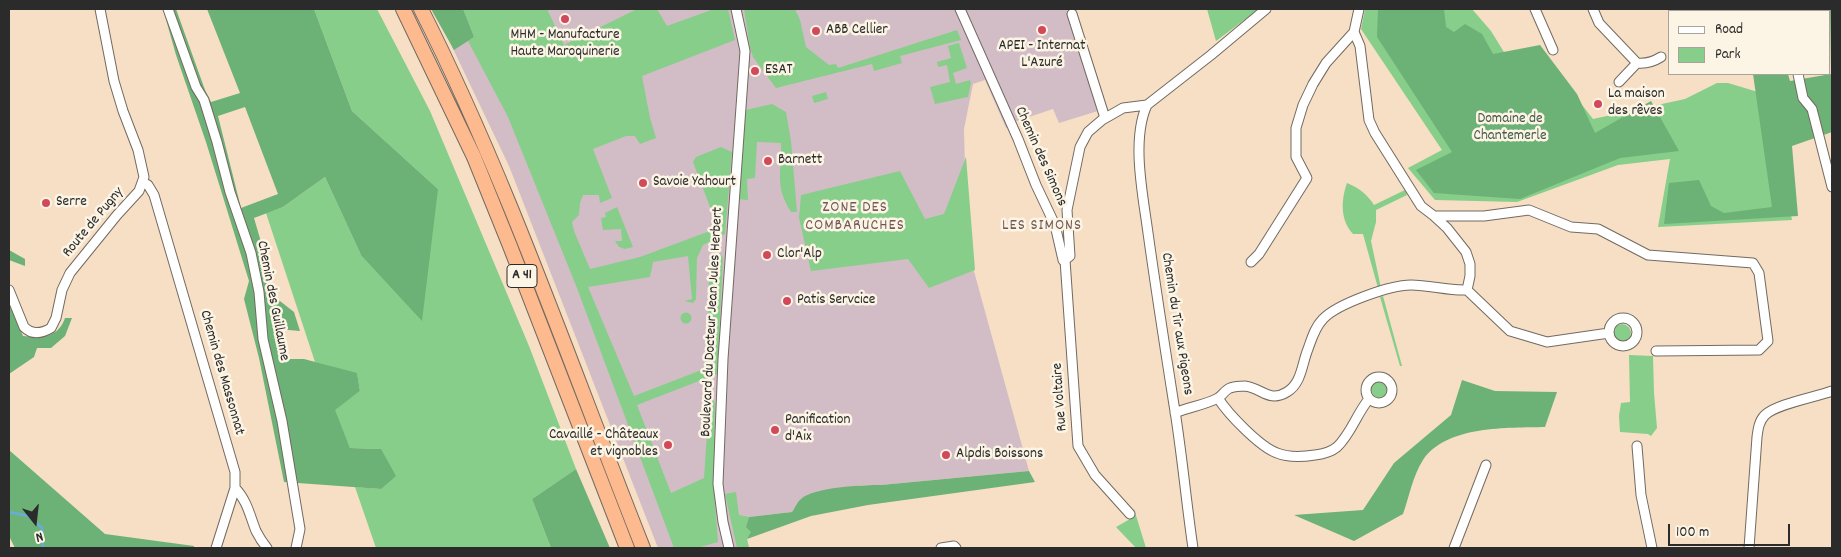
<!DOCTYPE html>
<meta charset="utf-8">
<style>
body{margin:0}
#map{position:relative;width:1841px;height:557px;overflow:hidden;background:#f6dfc5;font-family:Dekko,sans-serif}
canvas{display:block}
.frame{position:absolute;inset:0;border:10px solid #2b2b2b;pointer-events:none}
.legend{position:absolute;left:1668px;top:10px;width:162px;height:65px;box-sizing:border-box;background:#fcf5e5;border:1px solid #a8a49b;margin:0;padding:6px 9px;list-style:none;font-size:15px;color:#2b2b2b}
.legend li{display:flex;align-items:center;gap:10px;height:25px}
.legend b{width:25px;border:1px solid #a8a49b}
.north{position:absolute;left:10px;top:497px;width:50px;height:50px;-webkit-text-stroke:4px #fcf5e5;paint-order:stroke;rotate:164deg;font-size:14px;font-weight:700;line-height:20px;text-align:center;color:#2b2b2b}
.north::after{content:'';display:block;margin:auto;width:18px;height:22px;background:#2b2b2b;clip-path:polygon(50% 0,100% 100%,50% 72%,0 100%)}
.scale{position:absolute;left:1668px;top:524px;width:122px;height:22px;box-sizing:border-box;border:2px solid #2b2b2b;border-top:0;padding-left:6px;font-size:15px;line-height:18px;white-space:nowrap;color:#2b2b2b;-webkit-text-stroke:4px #fcf5e5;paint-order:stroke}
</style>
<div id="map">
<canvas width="1841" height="557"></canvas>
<div class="frame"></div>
<ul class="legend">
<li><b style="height:6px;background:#fff"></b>Road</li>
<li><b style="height:14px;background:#86ce8a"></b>Park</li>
</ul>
<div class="north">N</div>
<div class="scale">100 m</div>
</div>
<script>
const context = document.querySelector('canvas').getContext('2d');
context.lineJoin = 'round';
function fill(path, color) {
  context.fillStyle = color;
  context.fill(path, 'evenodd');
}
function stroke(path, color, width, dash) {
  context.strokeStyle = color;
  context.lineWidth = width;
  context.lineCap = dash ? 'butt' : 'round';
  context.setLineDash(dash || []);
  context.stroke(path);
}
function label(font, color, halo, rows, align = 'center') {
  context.font = font + ' Dekko,sans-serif';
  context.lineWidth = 5;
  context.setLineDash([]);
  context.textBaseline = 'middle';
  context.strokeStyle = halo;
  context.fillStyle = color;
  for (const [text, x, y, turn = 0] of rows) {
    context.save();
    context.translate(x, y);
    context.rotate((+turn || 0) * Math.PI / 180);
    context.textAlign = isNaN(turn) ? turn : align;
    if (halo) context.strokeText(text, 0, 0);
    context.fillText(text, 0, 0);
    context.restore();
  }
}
fill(new Path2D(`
 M434,9H1067L1101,110L1059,123L1053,109L1017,121L1006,128L985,80L973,84L964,129L967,246L1029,471L881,485H862L816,492L800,500L792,512L749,517L752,532L747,539L749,548H658L509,166Z`), '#d2bdc6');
fill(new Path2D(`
 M314,9H377L430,111L529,346L576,469L532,499L551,548H376L355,487L381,489V449L350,448L334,410L360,391L357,374L315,362L266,213L283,207L325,177L361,255L438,189L352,111Z
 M463,9H547L564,45L637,9H657L667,26L714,9H728L735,40L642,76L650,118L656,138L640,144L635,136H626L593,149L612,198L600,203L599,195H583L580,203L579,215L572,222L574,231L590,269L640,257L718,228L693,162L696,157L721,147L732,152L725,234L703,245L697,258L696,299L693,303L684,301L692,299L688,256L653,262L650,277L588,287L634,396L704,369L708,329L709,263L711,256L717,253H720L723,258L717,374L637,405L671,493L704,478L709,404L708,397H711L715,403L714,491L718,542L697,548H674L577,288L508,117L468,41L474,37Z
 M744,9H795L800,20L806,47L829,65L836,64L838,68L957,30L961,40L900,56L902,63L874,71L872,64L776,88L753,57L750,47Z
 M1207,9H1259L1216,41Z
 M1365,9H1472L1491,31L1507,57L1541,52L1593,119L1685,99L1717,83H1728L1768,95L1792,220L1658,227L1670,159L1618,165L1517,202L1435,200L1408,168L1442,150L1361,29Z
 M959,43L967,68L953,73L956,84L970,80L971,83L968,97L935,104L930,87L950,82L947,65L938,67L937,62L951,58L948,46Z
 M826,92L828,99L814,103L812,96Z
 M772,104L786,112L791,141L797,212H791C774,185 782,172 781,143L757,142L755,178L747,179L748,200L737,199L741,111Z
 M966,157L975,270L929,288L908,259L811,271L799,218L801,195L900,171L925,219L944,214Z
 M1347,183C1359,188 1367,194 1374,205L1405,190L1407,195L1376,210V222L1371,241L1381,288H1378L1363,234H1353C1340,220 1341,200 1347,183Z
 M617,207L633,247L625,249L619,247L615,241H622L621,229L603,230L601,218L606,217L605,213Z
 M1383,296L1402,366H1400L1380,297Z
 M680.5 318a5.5 5.5 0 1 1 11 0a5.5 5.5 0 1 1-11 0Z
 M1613 333a9 9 0 1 1 18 0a9 9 0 1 1-18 0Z
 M1629,355L1653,356L1654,393L1657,428L1651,436L1648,434L1620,432L1619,416L1621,403L1630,402Z
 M1371 389a9 9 0 1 1 18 0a9 9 0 1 1-18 0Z
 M736,492L739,515L749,517L746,527L752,532L747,539L749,548H737L725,494Z
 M1134,509L1146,548H1136L1116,527L1130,519Z`), '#86ce8a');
fill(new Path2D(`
 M163,9H176L205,90L211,102L240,93L207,9H314L352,111L438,189L422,321L361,255L325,177L283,207L254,218L266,259L271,294L294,312L300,331L277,329L285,359H304L357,373L360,391L335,410L350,448L381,449L396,476L381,489L284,482L259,358L244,299L249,281L206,142L176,55ZM245,107L278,194L241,208L218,116Z
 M431,9H463L474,37L454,50Z
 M1378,9H1444L1446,27L1454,32L1465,24L1482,34L1493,54L1540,45L1577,94L1595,133L1651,101L1679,151L1620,158L1520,199L1434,193L1416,170L1452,152L1377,37Z
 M1810,9H1832V132L1792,146L1798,216L1664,224L1669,183L1699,180L1711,206L1724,213L1772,207L1753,74H1788L1790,81L1831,74L1830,11H1811Z
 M9,250L25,259V266L9,260Z
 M9,301L23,336C42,338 58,338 65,318H72L65,336L51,348H37L34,357L9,374Z
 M1462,380L1495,391L1557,392L1545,427C1508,428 1447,425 1423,460C1413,475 1409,497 1403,514L1354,541L1294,515L1363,510L1394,463L1451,415Z
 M9,450L105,534L194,546V548H15L9,536Z
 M576,469L610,548H551L532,499Z
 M1029,471L1035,482L868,505L811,516L747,539L751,532L746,527L749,517L792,512C795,508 797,502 801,499C814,487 863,485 881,485Z`), '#6cb176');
stroke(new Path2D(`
 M9,512L28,516L42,528L43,548`), '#68acdd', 2.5);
const minor = new Path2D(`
 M168,9L196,87L204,100L217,142L230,192L251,253L259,292L263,339L282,421L300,529L296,548
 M960,9L1018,139L1036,185L1055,225L1063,260H1065L1070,256L1067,210L1080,147L1088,132L1102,120L1123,108L1147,105
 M1535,9L1553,50
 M1593,9L1599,23L1637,63L1619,82
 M1782,9L1783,11
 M1072,14L1105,118
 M1354,32L1360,46L1369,120L1375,133L1421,206L1434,216L1447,228L1466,252L1470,264V276L1467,290L1510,331L1547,342L1609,333
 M1637,63C1646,64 1653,62 1661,57
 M1798,74L1803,98L1812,109L1832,187
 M143,182L148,185L154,195L235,472V488L216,548
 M1434,216H1484L1529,210L1571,227L1598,229L1648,255L1753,263L1759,273L1768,341L1759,350L1656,351
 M1065,260L1078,446L1095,475L1130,514
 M1251,262L1259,254L1307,178L1296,157V128L1303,105L1313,84L1326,63L1354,32L1359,9
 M9,290L24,327C32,335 41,334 51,328L56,318L62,290L70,273L117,215L139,191L144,177L138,150L123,111L114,81L100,9
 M1609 332a14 14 0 1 1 28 0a14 14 0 1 1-28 0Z
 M1366 390a13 13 0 1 1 26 0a13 13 0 1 1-26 0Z
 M1218,398C1228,414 1260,447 1277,453C1289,458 1302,457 1315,455C1323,454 1331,452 1337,447C1351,434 1357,413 1369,399
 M1175,413C1189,407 1205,405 1218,398C1222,396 1225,390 1230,388C1233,387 1241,386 1245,386C1262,388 1269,403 1287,392C1302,383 1302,363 1308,349C1312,338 1315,327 1323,319C1337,304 1390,285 1411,285C1430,285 1448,291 1467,290
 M1637,446L1641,495L1652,548
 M235,488C247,500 250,516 256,531C259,537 263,543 267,548
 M729,548L723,522L718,484L723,359L745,51L736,9
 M941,548L954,546L956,548
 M1193,548C1186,501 1182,453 1174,405C1165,348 1156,290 1148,233C1143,195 1131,140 1147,105L1211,55L1266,9
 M1454,548L1486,465
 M1749,548L1757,437C1758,429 1759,421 1765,415C1776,404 1816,397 1832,391`);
const highway = new Path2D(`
 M403,9L474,157L510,246L627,548
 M421,9C509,183 571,367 643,548`);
stroke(minor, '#726a61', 11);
stroke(highway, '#726a61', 16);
stroke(minor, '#fff', 9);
stroke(highway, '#fcba8e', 14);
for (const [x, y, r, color] of [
 [565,19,5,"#d1495b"],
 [1042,30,5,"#d1495b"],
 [816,31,5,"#d1495b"],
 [755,71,5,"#d1495b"],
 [1598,104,5,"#d1495b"],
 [768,161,5,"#d1495b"],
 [643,183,5,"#d1495b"],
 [46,203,5,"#d1495b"],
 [767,255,5,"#d1495b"],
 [787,301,5,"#d1495b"],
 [775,430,5,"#d1495b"],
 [668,445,5,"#d1495b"],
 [946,455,5,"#d1495b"]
]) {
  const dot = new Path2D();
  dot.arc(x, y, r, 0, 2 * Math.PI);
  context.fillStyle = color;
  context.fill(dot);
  stroke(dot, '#fcf5e5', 2);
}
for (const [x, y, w] of [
 [522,276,30]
]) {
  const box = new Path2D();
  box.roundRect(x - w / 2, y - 11.5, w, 23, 4);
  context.fillStyle = '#fcf5e5';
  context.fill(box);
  stroke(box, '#2b2b2b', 1);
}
label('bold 14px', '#2b2b2b', null, [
 ["A 41",522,276]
]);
label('15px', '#2b2b2b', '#fcf5e5', [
 ["ABB Cellier",826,31],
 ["MHM - Manufacture",565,36,"center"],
 ["Haute Maroquinerie",565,53,"center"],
 ["APEI - Internat",1042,47,"center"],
 ["L'Azuré",1042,64,"center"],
 ["ESAT",765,71],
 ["La maison",1608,95],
 ["des rêves",1608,112],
 ["Barnett",778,161],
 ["Savoie Yahourt",653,183],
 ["Serre",56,203],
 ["Clor'Alp",777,255],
 ["Patis Servcice",797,301],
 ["Panification",785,421],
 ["d'Aix",785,438],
 ["Cavaillé - Châteaux",658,436,"right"],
 ["et vignobles",658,453,"right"],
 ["Alpdis Boissons",956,455]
], 'left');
label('15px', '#465c48', '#fcf5e5', [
 ["Domaine de",1510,120],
 ["Chantemerle",1510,137]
]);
label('15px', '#2b2b2b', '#fcf5e5', [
 ["Chemin des Simons",1040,157,66],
 ["Route de Pugny",94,223,-50],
 ["Chemin des Guillaume",272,301,79],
 ["Boulevard du Docteur Jean Jules Herbert",713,322,-87],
 ["Chemin du Tir aux Pigeons",1176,324,81],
 ["Chemin des Massonnat",221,373,74],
 ["Rue Voltaire",1061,397,-94]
]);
context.letterSpacing = '1px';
label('16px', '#725956', '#fcf5e5', [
 ["ZONE DES",855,209],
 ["COMBARUCHES",855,227],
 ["LES SIMONS",1042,227]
]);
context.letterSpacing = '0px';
</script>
